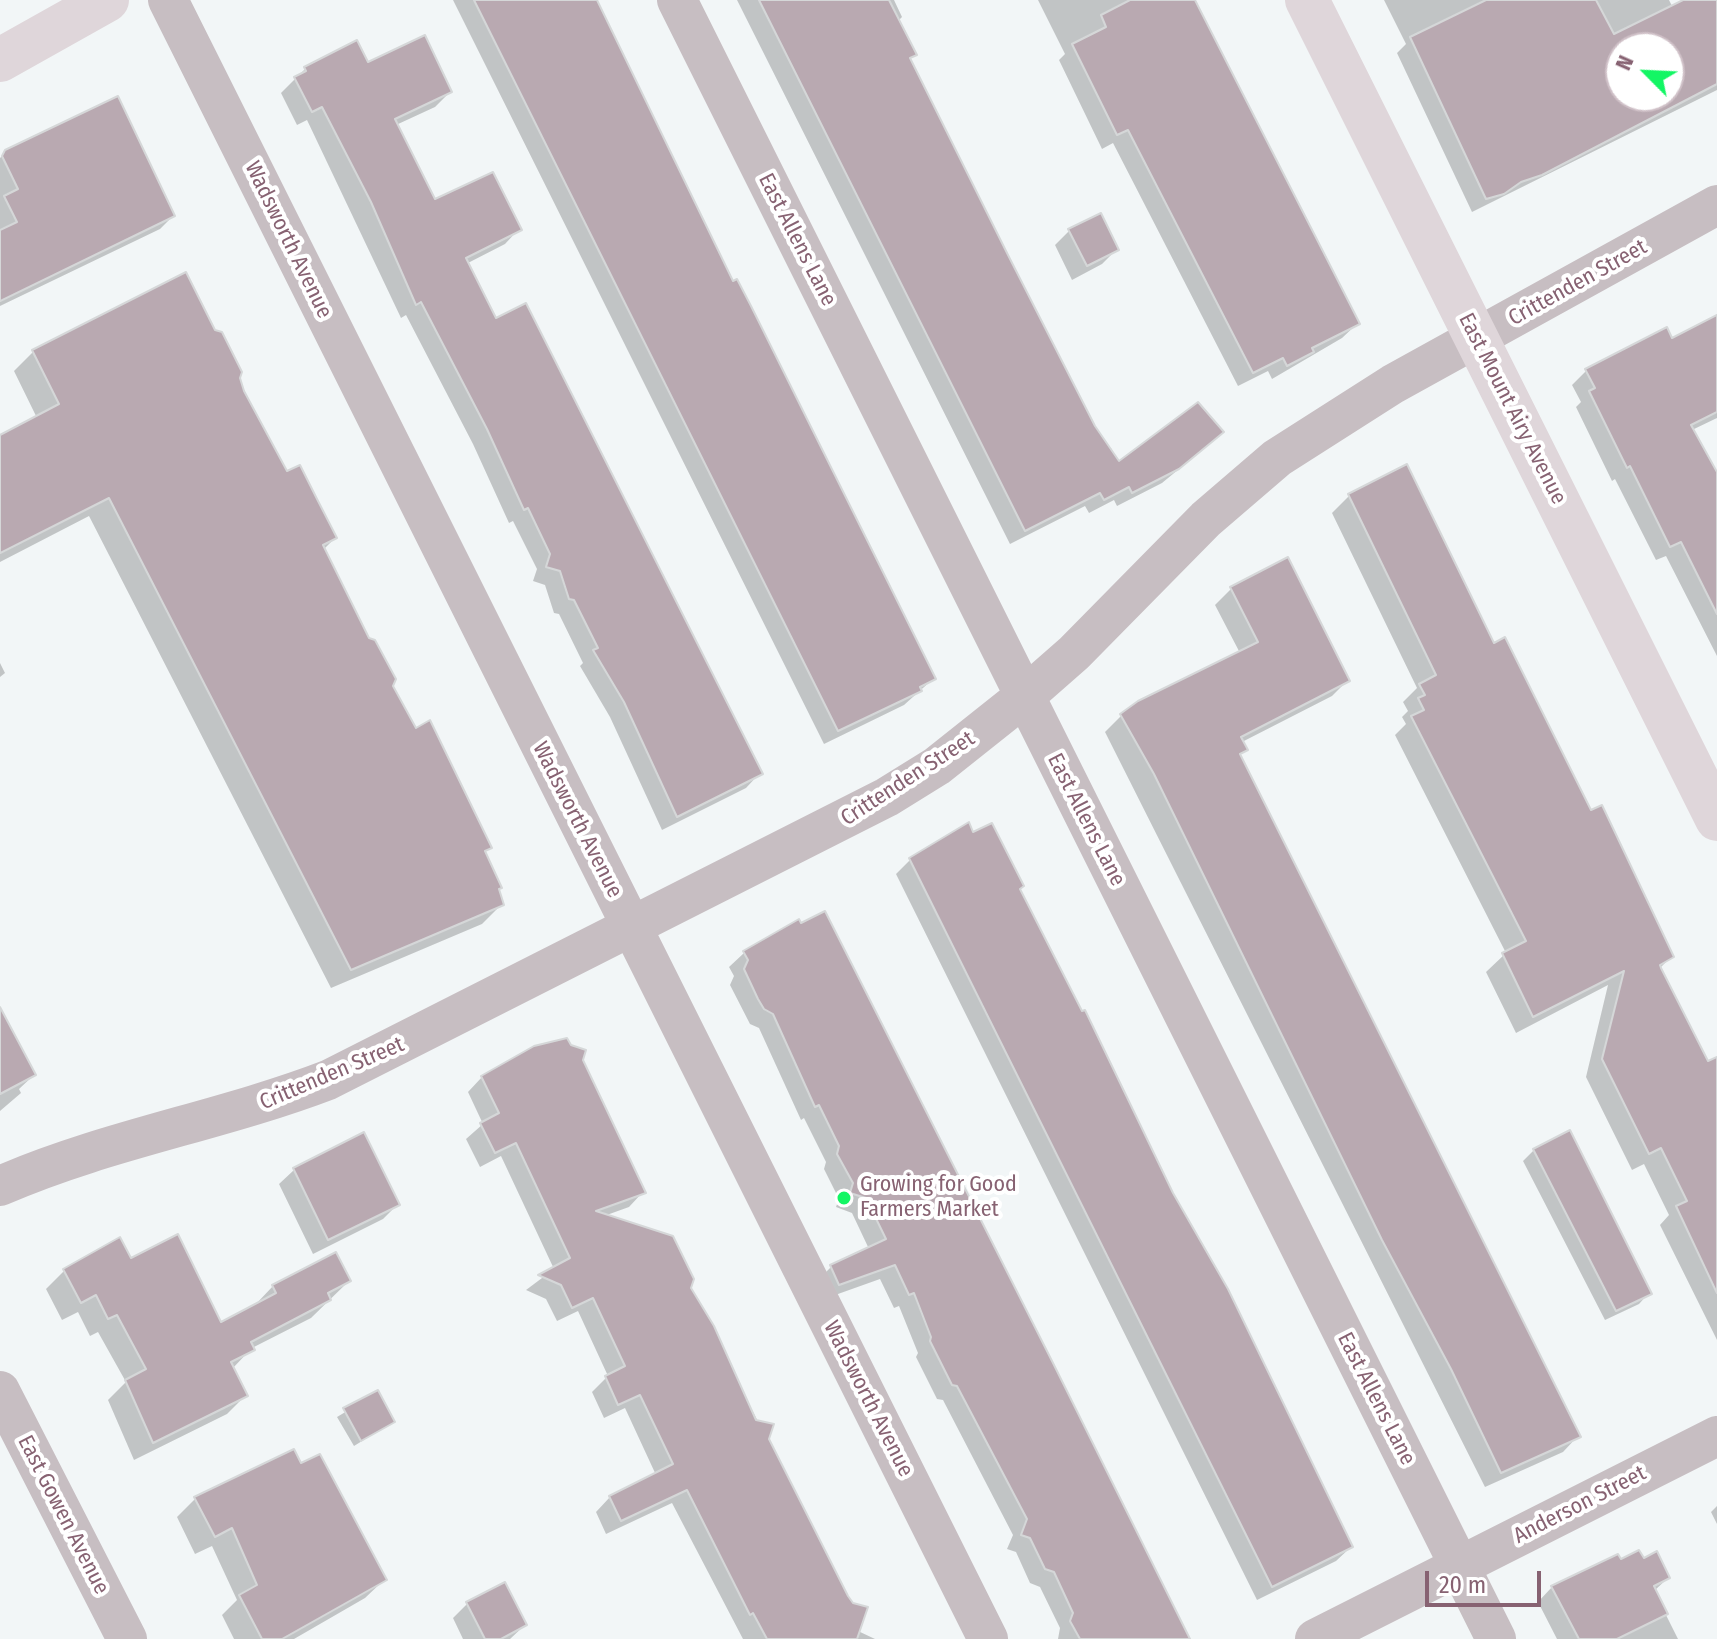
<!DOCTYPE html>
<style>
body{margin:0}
#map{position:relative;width:1717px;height:1639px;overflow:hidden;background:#f2f6f7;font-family:"Fira Sans Condensed",sans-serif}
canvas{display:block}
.north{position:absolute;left:1605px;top:32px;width:80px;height:80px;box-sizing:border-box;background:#fff;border:2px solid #cfc0c7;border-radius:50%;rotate:294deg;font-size:22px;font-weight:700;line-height:32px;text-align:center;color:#876272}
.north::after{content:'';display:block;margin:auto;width:28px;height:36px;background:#13f664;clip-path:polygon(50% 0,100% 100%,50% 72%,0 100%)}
.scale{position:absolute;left:1425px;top:1571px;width:116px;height:36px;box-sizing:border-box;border:4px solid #876272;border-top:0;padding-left:10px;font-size:24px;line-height:28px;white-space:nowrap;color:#876272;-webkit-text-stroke:6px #fff;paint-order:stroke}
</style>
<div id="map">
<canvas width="1717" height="1639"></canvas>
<div class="north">N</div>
<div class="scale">20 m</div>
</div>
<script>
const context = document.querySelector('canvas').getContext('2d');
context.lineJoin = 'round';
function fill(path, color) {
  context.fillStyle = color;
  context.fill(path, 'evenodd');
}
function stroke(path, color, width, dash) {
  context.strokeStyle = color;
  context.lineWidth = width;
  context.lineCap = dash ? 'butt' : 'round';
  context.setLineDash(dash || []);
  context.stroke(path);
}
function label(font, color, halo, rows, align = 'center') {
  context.font = font + ' "Fira Sans Condensed",sans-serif';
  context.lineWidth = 8;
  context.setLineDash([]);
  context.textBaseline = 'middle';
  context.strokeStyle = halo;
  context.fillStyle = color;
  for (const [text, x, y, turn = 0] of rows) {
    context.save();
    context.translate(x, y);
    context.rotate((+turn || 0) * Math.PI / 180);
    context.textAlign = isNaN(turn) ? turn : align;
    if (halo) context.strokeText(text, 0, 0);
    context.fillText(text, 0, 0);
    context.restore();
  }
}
fill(new Path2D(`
 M453,0H593L933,679L904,705L824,744Z
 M737,0H894L902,17L898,21L915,54L909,60L1106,450L1111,448L1119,464L1207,446L1162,483L1117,506L1114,500L1089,513L1085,506L1010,544Z
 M1038,0H1194L1357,324L1342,338L1272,379L1268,371L1238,386L1113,143L1102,149L1059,60L1065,54Z
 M1384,0H1669L1673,8L1688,0H1717V90L1472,212L1397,53L1406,44ZM1621,48H1669V96H1621Z
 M367,64L450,92L435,107L396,125L434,201L519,229L505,244L466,264L495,321L760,773L746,788L662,830L610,717L580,666L583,663L559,614L554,613L545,585L533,581L537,569L513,521L509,523L473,444L406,315L401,318L307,120L297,125L281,93L305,69Z
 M6,152L173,216L160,229L0,306V158Z
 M1069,231L1117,249L1102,264L1072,280L1055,245Z
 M1717,319V418L1692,430L1717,476V656L1666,556L1656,560L1615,479L1612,481L1576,407L1581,402L1572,385L1586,371L1671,341Z
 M33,352L238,378L286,474L335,538L323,550L415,730L489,848L484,853L502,904L482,924L331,988L89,516L0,562V437L37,418L14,371Z
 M1349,496L1493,645L1671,957L1659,969L1707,1064L1717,1059V1340L1660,1225L1669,1215L1644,1164L1632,1170L1586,1077L1608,985L1516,1033L1486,972L1506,953L1395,735L1406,724L1402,717L1408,711L1403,702L1417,688L1332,513Z
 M1288,560L1348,680L1332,696L1242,742L1245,749L1239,756L1578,1436L1563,1452L1485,1487L1105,732L1121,716L1240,653L1215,605L1231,589Z
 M0,663L5,673L0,677Z
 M972,834L1018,890L1351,1547L1336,1561L1257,1600L896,874L911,859Z
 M798,922L1180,1639H1058L1060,1628L1040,1587L1030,1583L1016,1552L1007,1549L1013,1535L943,1400L937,1399L916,1357L918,1353L899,1306L894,1308L880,1279L824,1299L817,1281L832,1266L869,1249L852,1213L836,1207L839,1199L824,1169L826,1162L804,1118L801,1120L759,1028L750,1024L730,985L734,976L729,967L744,953Z
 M0,1018L34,1075L19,1089L21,1093L0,1111Z
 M581,1060L643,1192L629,1207L604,1216L689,1288L767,1439L858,1631L875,1639H743L672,1503L606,1534L596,1512L610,1497L656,1475L625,1408L604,1418L592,1392L608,1376L578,1311L557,1321L546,1299L526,1290L554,1269L501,1156L480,1167L466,1139L483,1124L468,1092L482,1077Z
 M1534,1150L1649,1293L1639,1304L1605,1320L1523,1161Z
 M294,1170L398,1204L383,1219L313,1254L279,1184Z
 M131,1260L220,1324L255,1305L273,1286L349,1281L311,1318L252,1348L232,1369L245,1396L227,1414L134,1460L108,1400L126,1382L98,1332L90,1336L78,1312L62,1320L46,1289L65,1270Z
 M377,1393L393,1422L354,1446L337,1417Z
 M300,1466L384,1580L365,1598L294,1639H234L222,1615L237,1600L212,1546L195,1554L177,1517L195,1499Z
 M1717,1506V1524L1711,1512Z
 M1643,1560L1668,1578L1654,1591L1678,1639H1557L1538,1602L1552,1587L1620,1562Z
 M467,1604L525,1625L510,1639H463L453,1618Z`), '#0003');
const building = new Path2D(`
 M474,0H597L733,281L737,279L751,306L936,679L920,687L922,691L838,731Z
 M759,0H889L917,55L910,58L1008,255L1095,426L1119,461L1198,402L1224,432L1179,469L1132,493L1129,487L1104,500L1100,493L1025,531Z
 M1130,0H1195L1360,324L1312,348L1314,352L1287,366L1283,358L1253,373L1128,130L1117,135L1072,44L1106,27L1101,15Z
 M1486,0H1596L1614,34L1683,0H1717V84L1542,175L1521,182L1504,194L1486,199L1410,37ZM1621,48H1669V96H1621Z
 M425,35L452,92L395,119L435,199L493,172L522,230L466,258L496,318L526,303L763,774L677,817L624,702L593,650L598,648L574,600L569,599L560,571L546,567L550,554L528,508L524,510L487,429L421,302L416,305L371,202L322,107L312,112L294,77L306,71L304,67L357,40L368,62Z
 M118,96L175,216L0,301V230L17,222L4,196L18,189L2,156L5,150Z
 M1101,213L1119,250L1087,266L1068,229Z
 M186,272L215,330L222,332L242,372L240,378L244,391L287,471L300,465L317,499L337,538L323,545L369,638L375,640L396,679L393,686L416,728L430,720L492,848L485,851L502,888L499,889L504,905L351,970L109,498L0,553V435L59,404L32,350Z
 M1717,315V412L1691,425L1717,472V614L1681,542L1670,547L1630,466L1627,468L1589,391L1595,388L1585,369L1667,327L1672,338Z
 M1407,464L1494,643L1505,637L1591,810L1602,805L1674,957L1660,965L1661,968L1708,1061L1717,1057V1293L1676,1206L1687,1201L1661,1148L1649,1154L1602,1059L1624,971L1533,1017L1502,953L1526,941L1411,716L1424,710L1418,698L1425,695L1419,684L1436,675L1348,494Z
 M1288,557L1350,681L1241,737L1248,750L1240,754L1581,1437L1501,1473L1451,1369L1382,1240L1154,774L1120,714L1138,701L1258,642L1230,587Z
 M969,822L973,832L992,823L1024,886L1020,889L1082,1011L1085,1010L1173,1193L1228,1289L1353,1547L1272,1587L909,858Z
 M825,911L1052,1361L1190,1639H1080L1070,1621L1073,1613L1054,1572L1045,1569L1030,1538L1021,1535L1027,1519L957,1386L952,1385L930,1341L931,1337L914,1293L909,1295L895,1265L839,1285L830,1265L886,1239L866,1198L850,1193L853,1183L837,1154L839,1146L819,1105L815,1107L773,1014L764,1009L758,999L744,969L748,960L743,951L799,919L801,923Z
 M0,1007L36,1075L0,1094Z
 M567,1038L571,1045L586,1050L583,1060L646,1193L596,1211L673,1236L694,1279L691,1288L714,1326L756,1420L774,1424L769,1439L848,1596L853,1603L868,1607L857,1639H767L753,1613L750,1615L687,1490L621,1521L609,1496L673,1464L640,1395L618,1405L605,1376L625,1366L593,1298L572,1308L561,1285L538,1275L570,1258L516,1143L495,1153L480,1123L499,1113L481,1076L534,1046Z
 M1570,1130L1652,1294L1616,1311L1533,1149Z
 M364,1132L400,1205L328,1240L293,1168Z
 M178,1234L221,1322L276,1293L272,1285L336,1252L351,1281L328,1293L331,1300L251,1342L255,1350L231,1362L248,1396L153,1443L125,1380L146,1369L117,1315L108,1319L96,1295L81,1303L63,1269L120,1237L131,1258Z
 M378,1390L395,1422L361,1441L343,1408Z
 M294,1449L301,1463L320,1454L387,1580L282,1639H262L239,1595L257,1585L232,1528L215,1537L194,1497Z
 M1639,1550L1644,1558L1657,1551L1670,1578L1654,1586L1668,1614L1617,1639H1579L1551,1586L1618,1554L1621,1559Z
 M505,1582L527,1625L501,1639H485L466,1602Z`);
fill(building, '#b9a9b1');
stroke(building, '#d5d7d8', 2);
stroke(new Path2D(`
 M168,0L988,1639
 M677,0L1496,1639
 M0,1186C105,1140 221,1121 328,1080L887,797L937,766L1025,696L1074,653L1206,519L1277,458L1393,384L1717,205
 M0,1391L127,1639
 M1315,1639L1717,1436`), '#c7bec2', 40);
stroke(new Path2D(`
 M1307,0L1717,819
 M0,60L107,0`), '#dfd6da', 44);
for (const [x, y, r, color] of [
 [844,1198,8,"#13f664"]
]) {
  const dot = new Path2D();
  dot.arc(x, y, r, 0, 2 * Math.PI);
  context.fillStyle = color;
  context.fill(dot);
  stroke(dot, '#fff', 3);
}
label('22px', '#876272', '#fff', [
 ["Wadsworth Avenue",288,240,64],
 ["East Allens Lane",797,240,63],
 ["Crittenden Street",1578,283,-29],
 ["East Mount Airy Avenue",1512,409,63],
 ["Crittenden Street",908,779,-33],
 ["Wadsworth Avenue",577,820,63],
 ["East Allens Lane",1086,820,63],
 ["Crittenden Street",332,1074,-23],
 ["Wadsworth Avenue",868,1399,63],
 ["East Allens Lane",1376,1399,63],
 ["Anderson Street",1580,1505,-27],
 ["East Gowen Avenue",63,1515,63]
]);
label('22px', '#876272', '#fff', [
 ["Growing for Good",860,1185],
 ["Farmers Market",860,1210]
], 'left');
</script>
